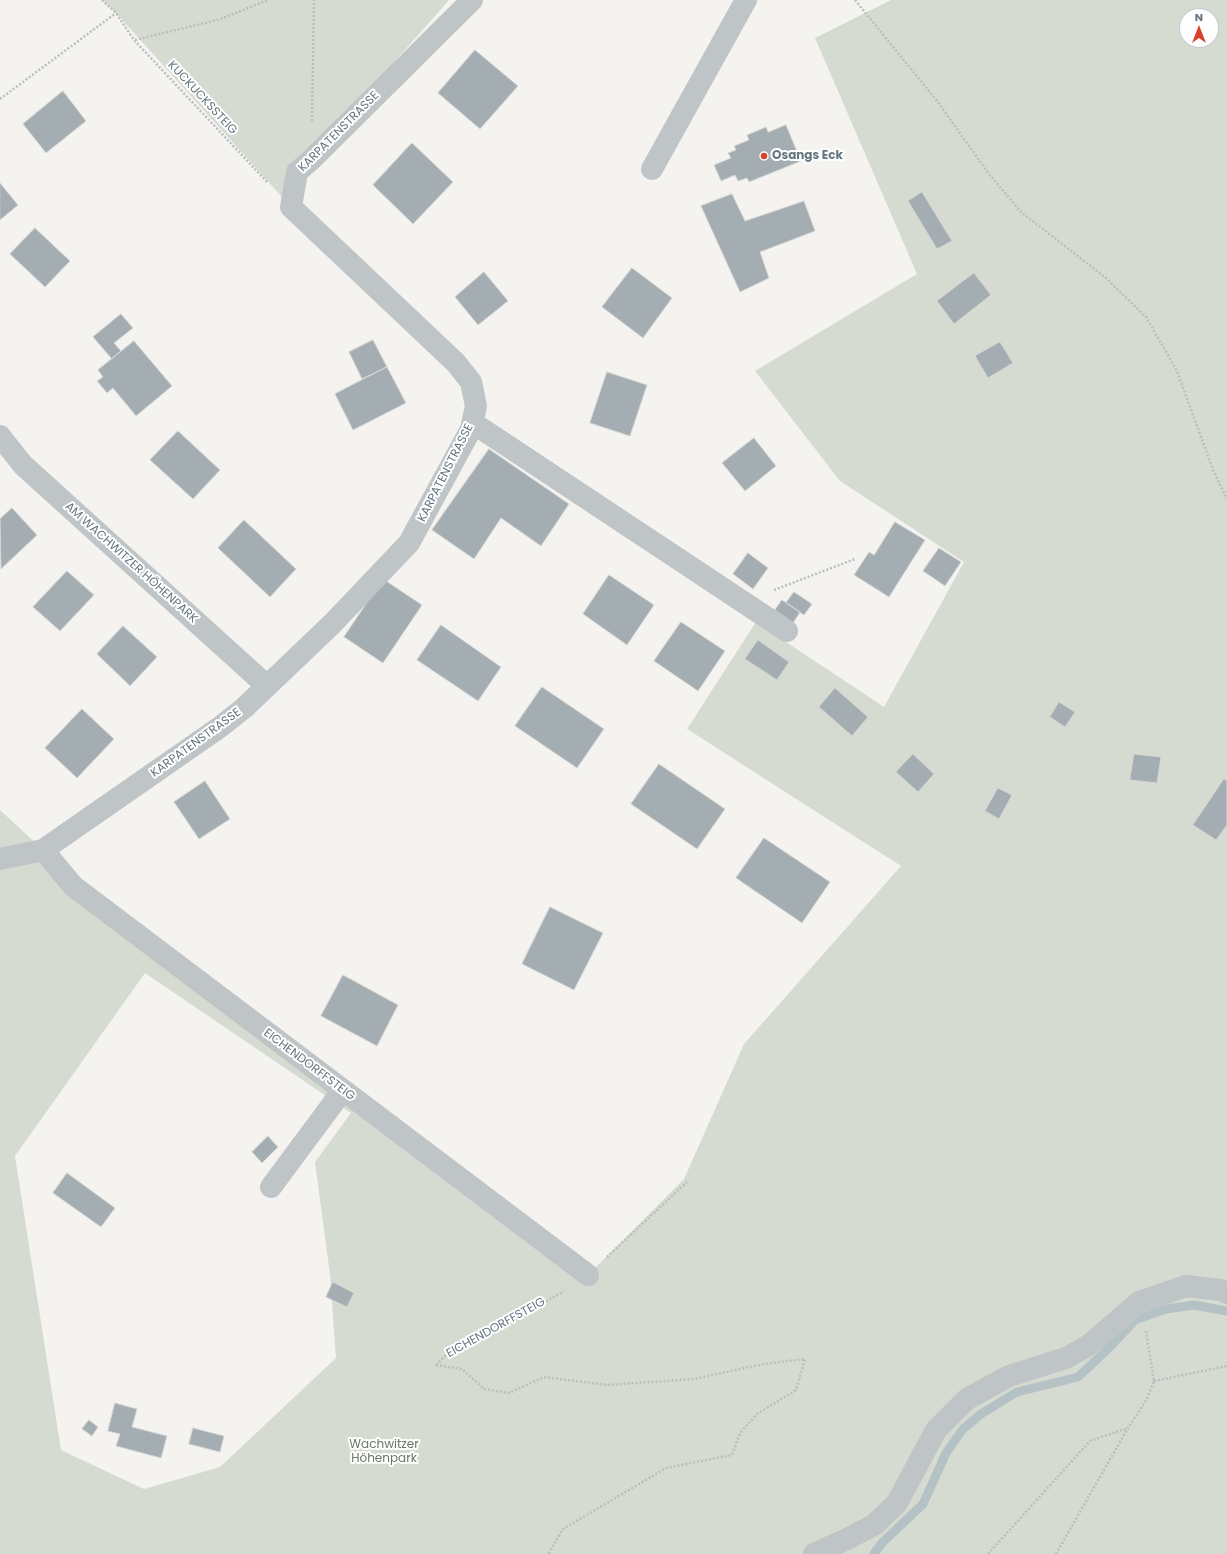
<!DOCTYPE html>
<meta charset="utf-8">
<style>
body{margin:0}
#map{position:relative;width:1227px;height:1554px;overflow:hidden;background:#f4f3f0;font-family:Poppins,sans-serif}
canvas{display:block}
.north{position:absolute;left:1179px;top:8px;width:40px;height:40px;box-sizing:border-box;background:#fff;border:1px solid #c1c8cc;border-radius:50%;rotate:0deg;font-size:11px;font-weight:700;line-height:16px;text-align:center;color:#647680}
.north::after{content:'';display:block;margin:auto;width:14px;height:18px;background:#da402a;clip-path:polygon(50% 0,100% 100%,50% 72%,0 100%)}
</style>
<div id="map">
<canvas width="1227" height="1554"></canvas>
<div class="north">N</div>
</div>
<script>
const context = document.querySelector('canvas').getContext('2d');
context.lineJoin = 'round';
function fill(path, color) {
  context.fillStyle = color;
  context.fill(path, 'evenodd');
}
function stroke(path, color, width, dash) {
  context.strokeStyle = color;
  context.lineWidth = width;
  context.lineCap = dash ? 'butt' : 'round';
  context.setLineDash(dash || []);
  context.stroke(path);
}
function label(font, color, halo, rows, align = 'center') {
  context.font = font + ' Poppins,sans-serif';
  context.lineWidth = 4;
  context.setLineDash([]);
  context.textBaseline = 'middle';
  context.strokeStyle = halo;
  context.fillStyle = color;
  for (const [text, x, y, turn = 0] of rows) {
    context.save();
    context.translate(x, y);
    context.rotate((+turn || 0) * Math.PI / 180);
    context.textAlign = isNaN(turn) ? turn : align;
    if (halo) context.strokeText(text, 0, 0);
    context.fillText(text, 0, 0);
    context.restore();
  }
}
fill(new Path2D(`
 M102,0H449L297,172L291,207L116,13Z
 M891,0H1227V1554H0V810L43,850L588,1275L684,1179L744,1044L901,866L687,729L756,622L884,707L964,562L840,481L755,371L917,274L815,38ZM1187,16H1211V40H1187ZM145,973L351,1113L315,1162L330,1275L336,1358L220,1467L144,1489L61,1450L15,1156Z`), '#d6dbd1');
stroke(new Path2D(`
 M874,1554L882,1543L923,1504L946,1453L963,1429L981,1414L1017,1392L1078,1377L1109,1348L1135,1320L1166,1309L1194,1305L1227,1311`), '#b5c2c5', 9);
const building = new Path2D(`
 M475,50L518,86L480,129L438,93Z
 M63,91L86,121L46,153L23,124Z
 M786,125L801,161L749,182L747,178L738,181L735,175L721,181L714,165L731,158L728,153L736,150L734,146L749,140L747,135L766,127L768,132Z
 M412,143L453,182L413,224L373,185Z
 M0,183L18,205L0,220Z
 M922,192L952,241L937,249L908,201Z
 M732,194L745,221L804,201L815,231L760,252L769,278L740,292L701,206Z
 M35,228L70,261L45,287L10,254Z
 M632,268L672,298L643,338L602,307Z
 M484,272L508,301L478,325L455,297Z
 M974,273L991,295L954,324L937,301Z
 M121,314L133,328L114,343L121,351L112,359L93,337Z
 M373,340L387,367L362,379L349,352Z
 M134,341L172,386L136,416L113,388L107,393L97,381L103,377L98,370Z
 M1000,342L1013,363L988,378L975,356Z
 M387,367L406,403L353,430L335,394Z
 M607,372L647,385L630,436L590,423Z
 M178,431L220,470L193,499L150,460Z
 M754,438L776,466L745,491L722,463Z
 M489,449L569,504L541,546L501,518L474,559L432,530Z
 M12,508L37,535L1,569L0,519Z
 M244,520L296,569L270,597L218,548Z
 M895,522L925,540L889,597L854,575L869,552L874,555Z
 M939,548L961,562L945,586L923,571Z
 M748,553L768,568L753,589L733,574Z
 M67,571L94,595L60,631L33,607Z
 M609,575L654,605L627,645L583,614Z
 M383,579L422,605L383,663L344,637Z
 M794,592L812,604L804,615L786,603Z
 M782,600L800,612L793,623L775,610Z
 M681,622L725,651L698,691L654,661Z
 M441,625L501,667L478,701L417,660Z
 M123,626L157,657L130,686L97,654Z
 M758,640L789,662L777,680L745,659Z
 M542,687L604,729L577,768L515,726Z
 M835,688L868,717L852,736L819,707Z
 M1059,702L1075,712L1065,727L1050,717Z
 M82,709L114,739L77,778L45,748Z
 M913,754L934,774L918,792L896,772Z
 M1134,754L1161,757L1157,783L1130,780Z
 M659,764L725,809L697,849L631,804Z
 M1224,779L1227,781V825L1216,840L1193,825Z
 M205,781L230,819L199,839L174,802Z
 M998,788L1012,795L999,819L985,811Z
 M764,838L830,882L802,923L736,878Z
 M550,907L603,933L574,990L522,964Z
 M343,975L398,1005L377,1046L321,1016Z
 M268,1136L278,1147L262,1163L252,1152Z
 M67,1173L115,1208L101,1227L53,1193Z
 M333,1282L354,1293L347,1307L326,1297Z
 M115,1403L137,1409L132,1427L167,1436L161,1458L116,1446L120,1434L108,1431Z
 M89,1420L98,1427L92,1436L82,1429Z
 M193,1428L224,1436L220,1452L189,1444Z`);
fill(building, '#a4adb1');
stroke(building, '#d5d5d3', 1);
stroke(new Path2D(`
 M102,0L116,13L134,40L268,183
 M855,0L937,101L989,174L1021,212L1106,278L1146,317L1177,371L1213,470L1227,499
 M135,40L221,19L268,0
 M0,99L116,13
 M312,121L314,0
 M774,590L855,559
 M607,1257L687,1182
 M436,1365L462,1369L484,1389L509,1393L544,1377L607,1385L694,1379L763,1364L805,1359L796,1390L757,1414L740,1433L732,1455L666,1468L563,1529L548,1554
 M436,1365L450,1351L491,1333L564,1291
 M1154,1381L1227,1366
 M988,1554L1090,1441L1128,1428
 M1056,1554L1128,1428L1147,1399L1154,1381L1146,1331`), '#bbbdbf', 2.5, [2, 2]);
stroke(new Path2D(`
 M652,169L746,0
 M473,423L787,631
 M0,436L23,465L267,686
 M43,850L73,886L588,1275
 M0,859L43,850L220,727L244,708L332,624L409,543L471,429L476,406L471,382L456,363L291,207L297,172L311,160L472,0
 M271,1187L343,1090
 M814,1554L849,1538L874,1525L897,1503L936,1430L967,1399L1009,1376L1066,1358L1089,1345L1139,1302L1186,1286L1221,1290L1227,1293`), '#bfc4c6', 22);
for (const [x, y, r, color] of [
 [764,156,4,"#da402a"]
]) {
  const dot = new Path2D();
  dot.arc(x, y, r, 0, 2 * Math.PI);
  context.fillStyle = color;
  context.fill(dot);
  stroke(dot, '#fff', 1.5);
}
label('12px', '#647680', '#fff', [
 ["KUCKUCKSSTEIG",202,98,47],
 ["KARPATENSTRASSE",339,132,-45],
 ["KARPATENSTRASSE",446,473,-63],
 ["AM WACHWITZER HÖHENPARK",131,563,42],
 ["KARPATENSTRASSE",196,743,-36],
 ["EICHENDORFFSTEIG",309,1065,37],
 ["EICHENDORFFSTEIG",496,1328,-29]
]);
label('bold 12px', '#647680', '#fff', [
 ["Osangs Eck",772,156]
], 'left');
label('12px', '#697763', '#fff', [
 ["Wachwitzer",384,1445],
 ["Höhenpark",384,1459]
]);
</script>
